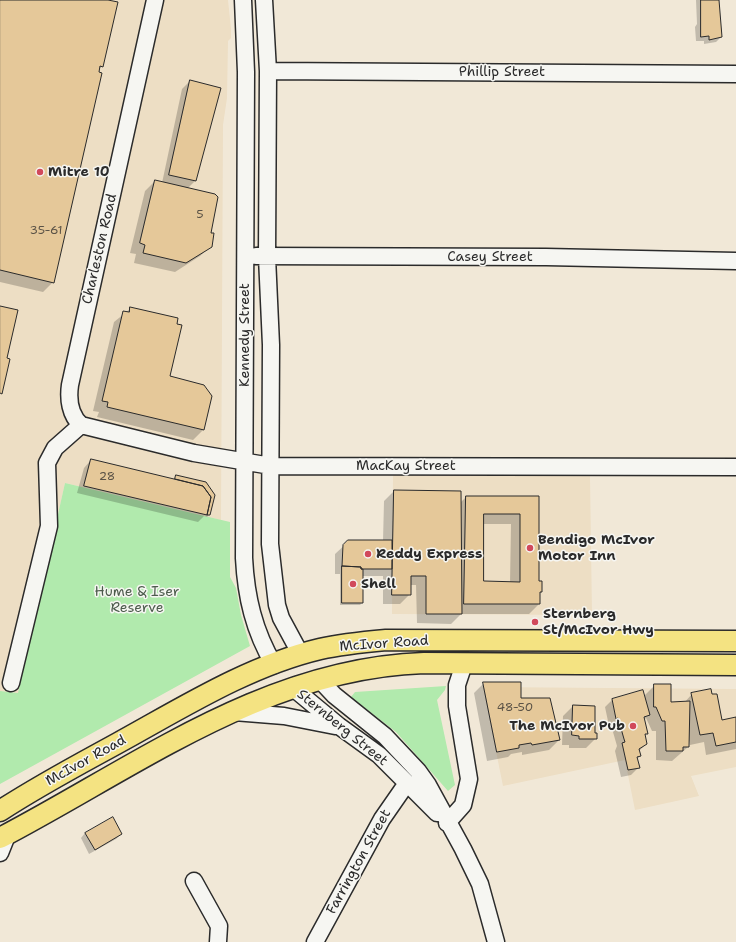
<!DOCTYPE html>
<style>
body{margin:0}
canvas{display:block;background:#f1e8d7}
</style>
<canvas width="736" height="942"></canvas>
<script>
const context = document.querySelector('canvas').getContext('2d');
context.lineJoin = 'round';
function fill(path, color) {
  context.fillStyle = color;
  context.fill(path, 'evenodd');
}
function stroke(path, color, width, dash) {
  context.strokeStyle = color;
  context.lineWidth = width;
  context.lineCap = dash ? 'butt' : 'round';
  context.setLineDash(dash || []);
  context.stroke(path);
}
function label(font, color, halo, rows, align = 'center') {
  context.font = font + ' "Shantell Sans",sans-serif';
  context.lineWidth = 3;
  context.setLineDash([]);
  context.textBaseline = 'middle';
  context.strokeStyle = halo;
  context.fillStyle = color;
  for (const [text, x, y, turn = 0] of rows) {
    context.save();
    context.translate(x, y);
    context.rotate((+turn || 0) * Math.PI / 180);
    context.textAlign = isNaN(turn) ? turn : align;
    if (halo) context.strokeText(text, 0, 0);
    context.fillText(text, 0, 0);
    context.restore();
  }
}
fill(new Path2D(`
 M0,0H228L231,29V38L228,41L227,98L223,125L221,520L65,483L18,693L0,691Z
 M393,475L590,476L592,615L392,614Z
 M483,687L736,689V767L691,776L699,796L635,810L625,760L503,786Z`), '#eddec4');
fill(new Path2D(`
 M65,483L230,522V577L236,588L241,615L250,646L0,784V691L18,693Z
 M446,686L445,690L437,700L455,785L448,791L396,732L351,697L355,692Z`), '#b1eaad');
fill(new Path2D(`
 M0,0H104L102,66L98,70L53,282L43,292L0,282Z
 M696,0H718L721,37L716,42L704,44V41H696L695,27L697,24Z
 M190,81L195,181L187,189L210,233L211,246L200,256L175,272L134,263L136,254L130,253L145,191L155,181L162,183L182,89Z
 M130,309L169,377L203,430L193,440L97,417L99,412L93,411L114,322Z
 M91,460L174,480L176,476L206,483L209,515L207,517L204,516L198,522L77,493L84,468Z
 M394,491L460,492V503L466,497H538V582L541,592L539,594V604L529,614H461L451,624L417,623L416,585H410V594L400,604H383V576H362V603L360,605H340V574H335V554L349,541H383L384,501ZM483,524H511L510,583L483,582Z
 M484,683L559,740L549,750L522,755V752L511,754L508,757L487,761L474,693Z
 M655,685L670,703H684L692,694L721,721L736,718V749L706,755L704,742L690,745L689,740L688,747L672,761L656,760V731H652L646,718L644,720L647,733L644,736L646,744L639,751L640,756L637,759L639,767L631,775L621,777L615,751L617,746L611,725L609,726L605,707L612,700L644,696Z
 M573,706L596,738L586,748H569V745H562L563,716Z
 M85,833L121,834L116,839L89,854L81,838Z`), '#0003');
const building = new Path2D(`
 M0,0H108L118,2L103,67L100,66L99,72L102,73L54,283L0,270Z
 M701,0H719L722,37L709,40V36L701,37Z
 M190,80L221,88L196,181L169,175Z
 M155,180L215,194L218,197L211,233H214L212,247L186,263L143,253L145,245L140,243Z
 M0,306L18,310L7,358L10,359L2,394L0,393Z
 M130,307L178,318L177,324L182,325L170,376L204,385L212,396L204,430L107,407L108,402L102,401L123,311L129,312Z
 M91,459L203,486L211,497L207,515L84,486Z
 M176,475L206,482L215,495L210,515H207L211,497L203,486L175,479Z
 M394,490L461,491L462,614H426V576H411V595H392Z
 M466,496H539V581H542V592H540V604H464ZM484,514H520V582L484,581Z
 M348,540H392V569H361V567L342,566L343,545Z
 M342,566L361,567V569H363V603H342Z
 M483,682H521V698H550L560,740L532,745L531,743L519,745V748L497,752Z
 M654,684H671V702L690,701L689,747H683V751H666L665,721H662L656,707H654Z
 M711,689L712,694H717L722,720L736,717V742L716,746L713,733L700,735L691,693Z
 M643,690L650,715L644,717L648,734H645L647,744L639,749L641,756L637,757L640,768L628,770L622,743L625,742L624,739L618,718L616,719L612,699Z
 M573,705L595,706V733H597V739H579V736L572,735Z
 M113,817L122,834L95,850L85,833Z`);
fill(building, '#e5c899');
stroke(building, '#2b2b2b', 1);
const minor = new Path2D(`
 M155,0L70,385C68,399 70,415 81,425L194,453L271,466L736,467
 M243,0L246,72L244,558C246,597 254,631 274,665
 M264,0L268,71L267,257L271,345L270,544L277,605L281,618L301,655
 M268,71L736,74
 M256,256L546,257L736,261
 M319,679L334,695L385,736L418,771L428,785L463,849L480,884L496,942
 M11,683L49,526L47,463L55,448L81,425
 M292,687L339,726L379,755L437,813
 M234,712L284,716L335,726
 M447,823L463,805L469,779L457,706V685L464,664
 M0,853L8,833
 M194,881L219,926L218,942
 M315,942L382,819L407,783`);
const major = new Path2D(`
 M0,811C38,786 78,765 118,743C182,708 248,666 320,649C342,644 364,642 386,640L736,641
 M0,838C136,767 265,668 424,663L736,665`);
stroke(minor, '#2b2b2b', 19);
stroke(major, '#2b2b2b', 23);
stroke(minor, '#f6f6f2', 16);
stroke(major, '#f4e382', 20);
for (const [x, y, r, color] of [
 [40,172,4,"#d1495b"],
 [530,548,4,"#d1495b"],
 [368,554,4,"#d1495b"],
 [353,584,4,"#d1495b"],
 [535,622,4,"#d1495b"],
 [633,726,4,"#d1495b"]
]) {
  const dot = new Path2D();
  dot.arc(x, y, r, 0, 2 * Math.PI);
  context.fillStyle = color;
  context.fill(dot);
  stroke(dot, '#f6f6f2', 1.5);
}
label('12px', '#5a5246', null, [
 ["5",200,215],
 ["35-61",46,231],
 ["28",107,477],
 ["48-50",515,708]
]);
label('14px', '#2b2b2b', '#f6f6f2', [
 ["Phillip Street",502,72],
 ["Charleston Road",100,249,-77],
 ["Casey Street",490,257],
 ["Kennedy Street",245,335,-90],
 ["MacKay Street",406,466],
 ["McIvor Road",384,644,-4],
 ["Sternberg Street",342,728,39],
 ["McIvor Road",86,761,-29],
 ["Farrington Street",359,862,-61]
]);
label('bold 14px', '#2b2b2b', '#f6f6f2', [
 ["Mitre 10",48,172],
 ["Bendigo McIvor",538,540],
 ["Motor Inn",538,556],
 ["Reddy Express",376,554],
 ["Shell",361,584],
 ["Sternberg",543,614],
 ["St/McIvor Hwy",543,630],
 ["The McIvor Pub",625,726,"right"]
], 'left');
label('14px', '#4c5b4c', '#f6f6f2', [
 ["Hume & Iser",137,592],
 ["Reserve",137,608]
]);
</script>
